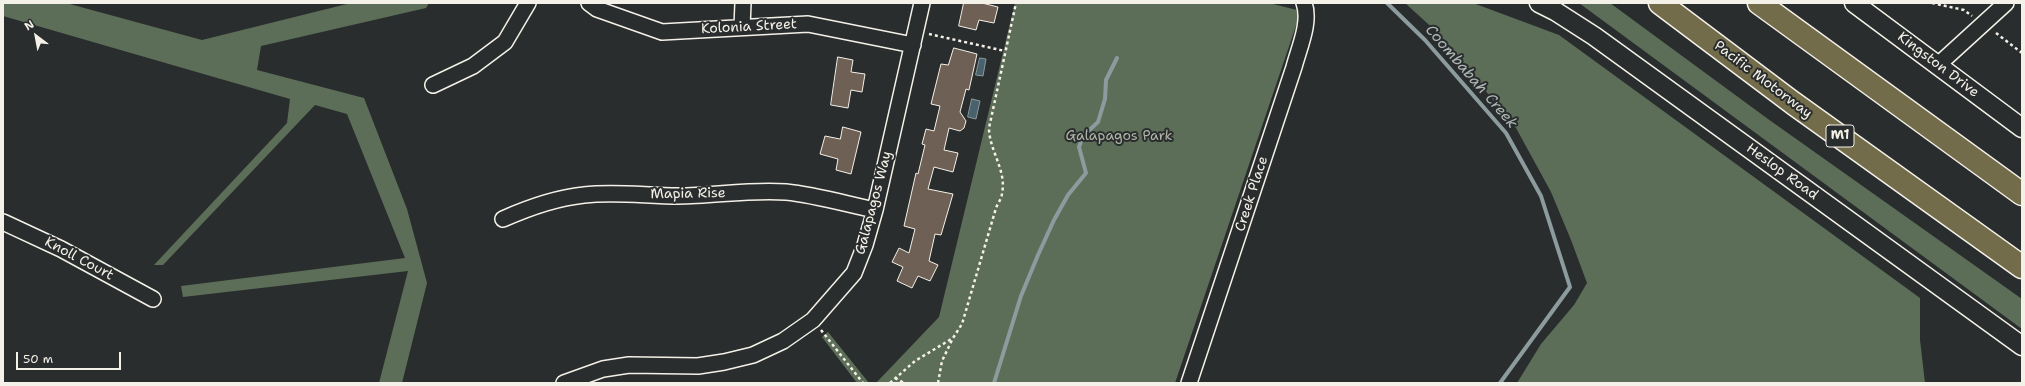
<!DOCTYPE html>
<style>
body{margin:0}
#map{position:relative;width:2025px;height:386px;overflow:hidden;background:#2a2d2e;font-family:"Shantell Sans",sans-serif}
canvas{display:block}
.frame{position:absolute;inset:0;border:4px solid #f4f1e8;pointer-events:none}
.north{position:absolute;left:16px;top:16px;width:40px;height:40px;-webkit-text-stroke:3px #2a2d2e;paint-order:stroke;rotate:328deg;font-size:11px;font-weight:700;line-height:16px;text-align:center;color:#f4f1e8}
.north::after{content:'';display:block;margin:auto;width:14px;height:18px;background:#f4f1e8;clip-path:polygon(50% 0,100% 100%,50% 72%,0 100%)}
.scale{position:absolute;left:16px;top:352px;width:105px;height:18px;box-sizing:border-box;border:2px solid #f4f1e8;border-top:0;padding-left:5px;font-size:12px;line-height:14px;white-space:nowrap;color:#f4f1e8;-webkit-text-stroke:3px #2a2d2e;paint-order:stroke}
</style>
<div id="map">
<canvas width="2025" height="386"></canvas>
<div class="frame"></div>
<div class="north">N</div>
<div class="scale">50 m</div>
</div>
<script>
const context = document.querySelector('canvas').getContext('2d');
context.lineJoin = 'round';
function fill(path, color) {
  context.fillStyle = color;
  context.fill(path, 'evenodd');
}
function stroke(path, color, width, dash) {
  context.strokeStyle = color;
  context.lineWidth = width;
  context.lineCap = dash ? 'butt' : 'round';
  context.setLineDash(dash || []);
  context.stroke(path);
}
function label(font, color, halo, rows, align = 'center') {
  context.font = font + ' "Shantell Sans",sans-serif';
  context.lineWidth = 4;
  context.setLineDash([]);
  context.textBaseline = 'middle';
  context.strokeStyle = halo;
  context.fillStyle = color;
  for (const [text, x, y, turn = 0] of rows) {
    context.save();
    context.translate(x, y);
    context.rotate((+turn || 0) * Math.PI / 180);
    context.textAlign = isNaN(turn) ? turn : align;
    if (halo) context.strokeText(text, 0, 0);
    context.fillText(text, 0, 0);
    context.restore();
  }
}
fill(new Path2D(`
 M3,3H66L202,40L351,3H429L426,8L261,46L257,70L364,98L407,209L427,283L402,383H379L408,271L183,297L181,286L405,258L347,114L315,105L163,265H154L287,123L290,99L3,16Z
 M1015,3H1269L1301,11L1175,383H876L939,317Z
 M1405,3H1473L1559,35L1920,298V340L1925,383H1517L1541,344L1574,305L1587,283L1571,240L1551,192L1516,128L1438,33Z
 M1579,3H1610L1768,119L2022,299V329Z
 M828,332L869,383H857L822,337Z`), '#5c6e58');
const water = new Path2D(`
 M980,58L986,59L983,76L976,75Z
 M972,99L980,101L976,119L968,117Z`);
fill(water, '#47626c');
stroke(water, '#8c9b9e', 1);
stroke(new Path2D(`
 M1387,3L1425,40L1506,133L1541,196L1570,287L1500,383
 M994,383L1021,296L1038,255L1054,220L1068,195L1086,173L1079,147L1083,136L1098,122L1105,99L1106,80L1117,58`), '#8c9b9e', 4);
const building = new Path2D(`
 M964,3H982L998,7L994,23L979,20L976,30L959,26Z
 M954,48L977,54L969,90L966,89L960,112L966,121L964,128L960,131L949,128L944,150L958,153L953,172L934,167L928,189L953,194L941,235L935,234L929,261L938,265L930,281L918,276L912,288L897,281L903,267L892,262L899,248L909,253L915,229L904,226L916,173L918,174L925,145L922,144L926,129L934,131L940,106L931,104L941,64L948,65Z
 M838,57L853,60L851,72L865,74L862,92L851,90L848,108L831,105Z
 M843,127L861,132L851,174L836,170L838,159L820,154L825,136L840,139Z`);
fill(building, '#6e6054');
stroke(building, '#f4f1e8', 1);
const minor = new Path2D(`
 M589,3L597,9L662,32L808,24L913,45
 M742,27L743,3
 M1938,65L2006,3
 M433,85L473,66L505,42L528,3
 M503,219C530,207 555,198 584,195C615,191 647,196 678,196C714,196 750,189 786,192C816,195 846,204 875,210
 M3,222L61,249L153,299
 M564,383L603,369L629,365L698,366L724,362L753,355L783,341L813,320L854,273L865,245L875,210L922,3
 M1189,383L1294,67C1299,48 1311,22 1304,3`);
const tertiary = new Path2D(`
 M1539,3L1555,11L1594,36L2022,346
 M1854,3L2022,128`);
const motorway = new Path2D(`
 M1660,3L1793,103L2022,267
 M1759,3L2022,194`);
stroke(minor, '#f4f1e8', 18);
stroke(tertiary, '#f4f1e8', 21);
stroke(motorway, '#f4f1e8', 25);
stroke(new Path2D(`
 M1932,3L1964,10L1972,16
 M1996,33L2022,53
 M929,34L1005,51
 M821,330L863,383
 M895,378L904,383
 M890,383L915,361L953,338L962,324L996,208C998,203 1002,198 1002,193C1007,171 989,150 989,128L1016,3
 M938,383L942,361L952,340`), '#f4f1e8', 2.5, [3, 3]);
stroke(minor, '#2a2d2e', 15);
stroke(tertiary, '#2a2d2e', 18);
stroke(motorway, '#736c4b', 22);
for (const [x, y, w] of [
 [1840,136,28]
]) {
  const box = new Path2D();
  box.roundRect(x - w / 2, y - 11, w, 22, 3);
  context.fillStyle = '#2a2d2e';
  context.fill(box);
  stroke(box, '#f4f1e8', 1);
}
label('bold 13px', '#f4f1e8', null, [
 ["M1",1840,136]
]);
label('14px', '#f4f1e8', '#2a2d2e', [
 ["Kolonia Street",749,27,-3],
 ["Kingston Drive",1938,65,37],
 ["Pacific Motorway",1763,80,37],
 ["Heslop Road",1782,172,36],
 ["Mapia Rise",688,194,-1],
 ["Creek Place",1252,194,-72],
 ["Galapagos Way",874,203,-75],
 ["Knoll Court",79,259,28]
]);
label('14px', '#b0b6a7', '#2a2d2e', [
 ["Galapagos Park",1119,136]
]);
label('italic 15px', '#afb8b6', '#2a2d2e', [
 ["Coombabah Creek",1471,77,49]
]);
</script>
